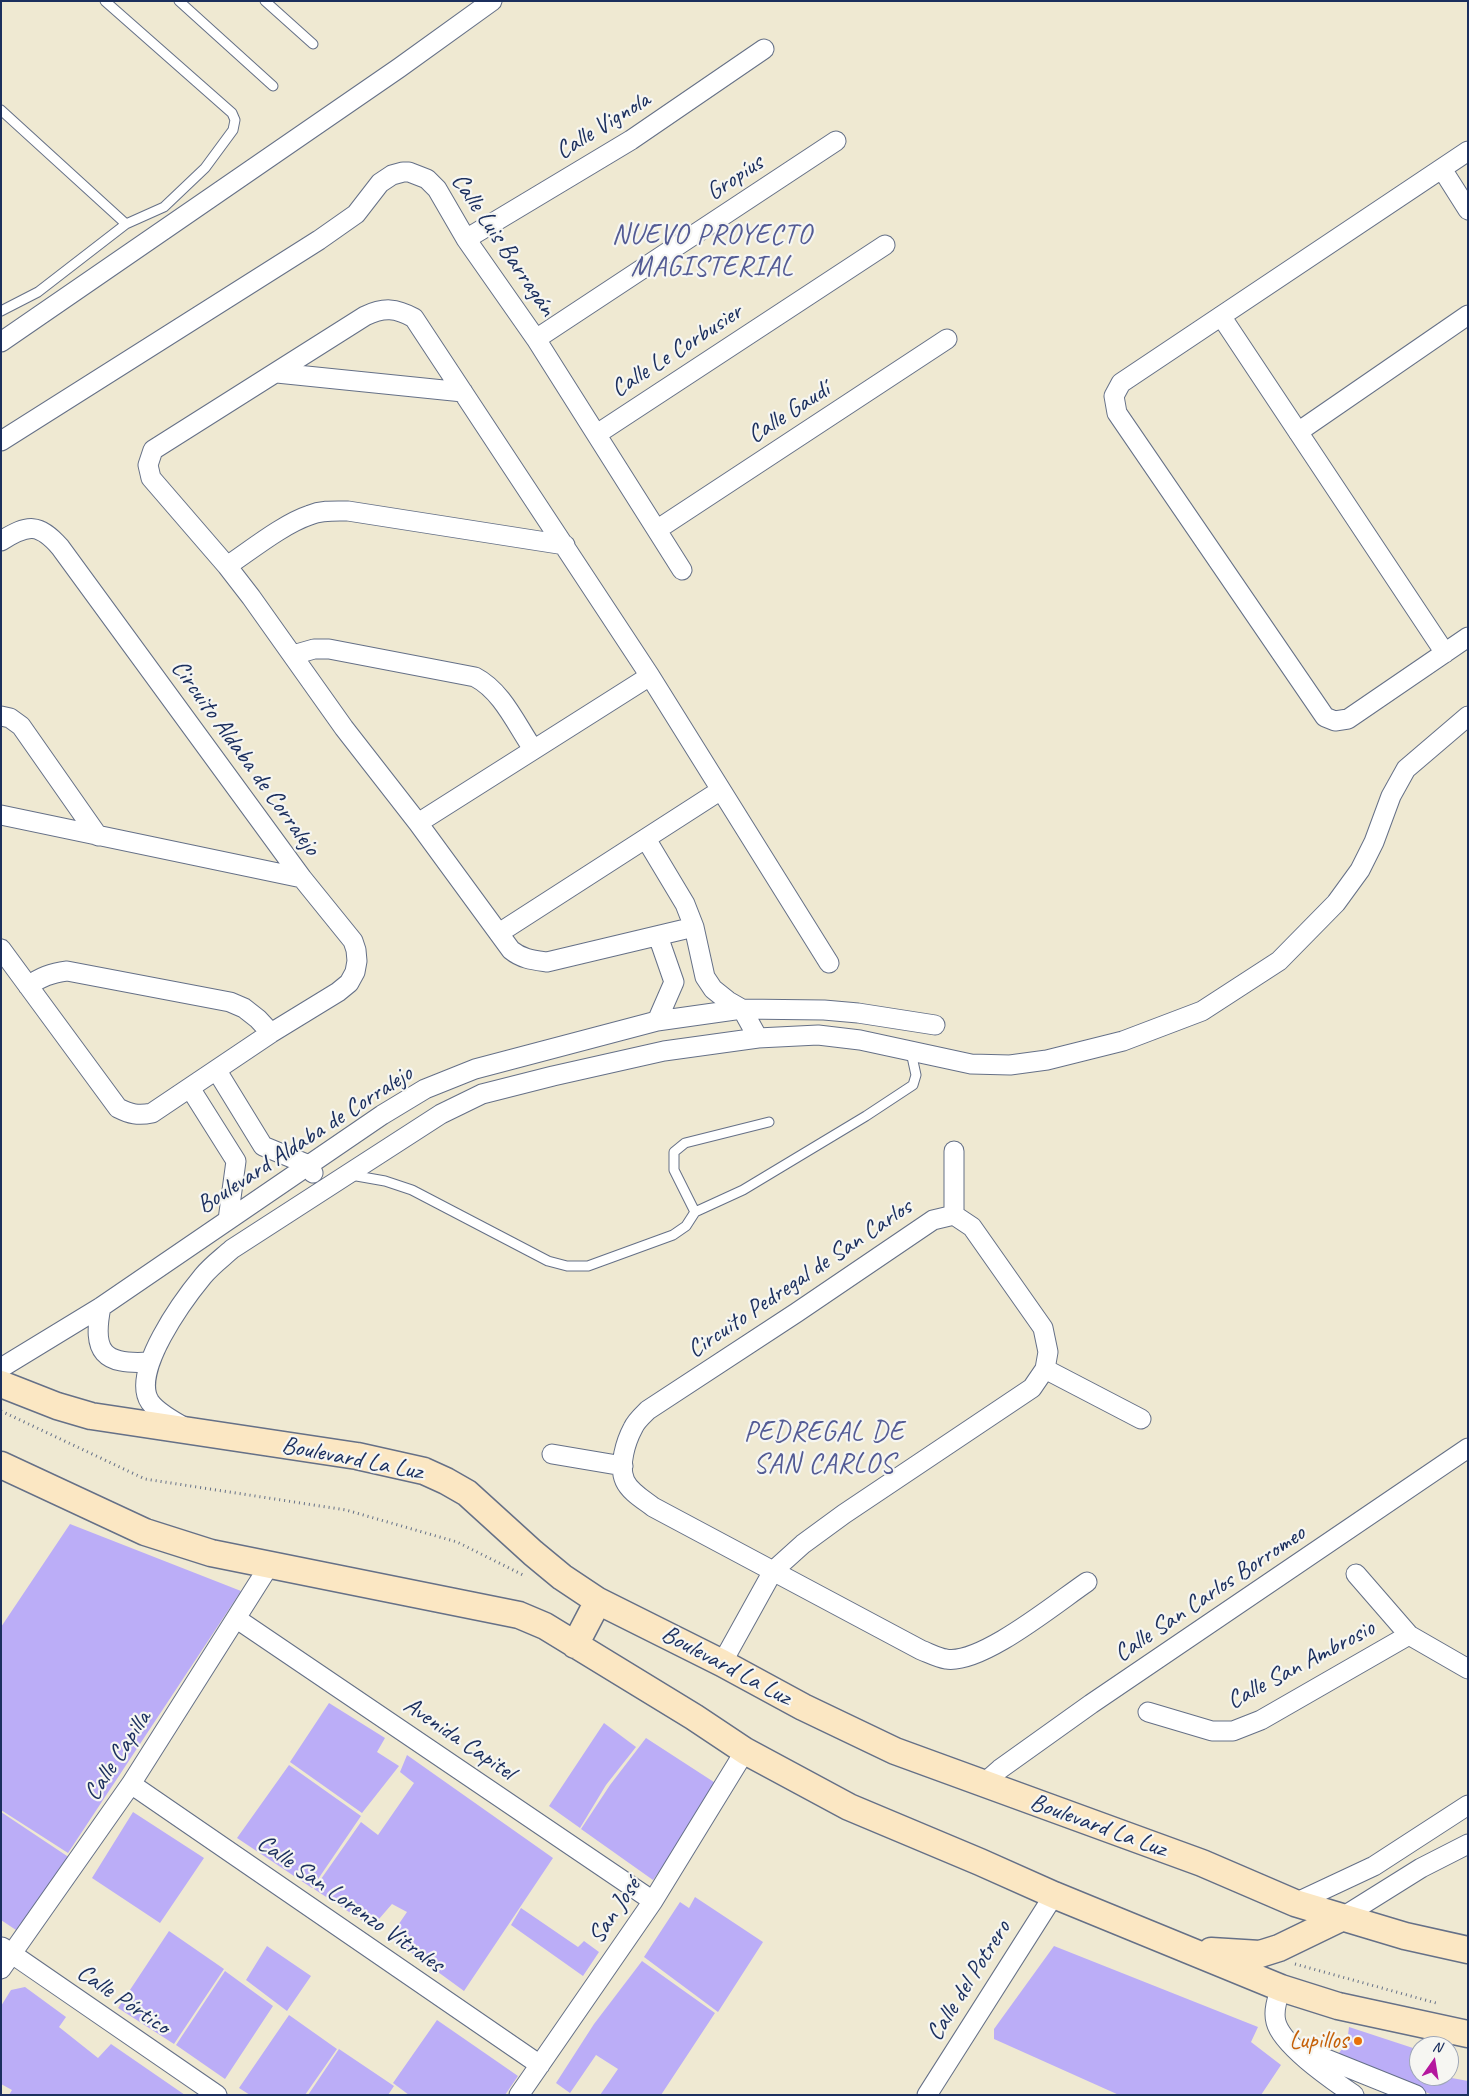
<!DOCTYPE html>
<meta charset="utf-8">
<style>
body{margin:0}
#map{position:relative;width:1469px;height:2096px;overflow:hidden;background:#efe9d2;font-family:Caveat,sans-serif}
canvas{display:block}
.frame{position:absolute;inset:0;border:2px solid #1b2f5e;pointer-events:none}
.north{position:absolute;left:1409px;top:2036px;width:50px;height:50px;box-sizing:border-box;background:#f6f6f2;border:1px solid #9ea6b7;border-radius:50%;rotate:13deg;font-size:14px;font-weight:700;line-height:20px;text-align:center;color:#1b2f5e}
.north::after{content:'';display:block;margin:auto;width:18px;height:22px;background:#b5179e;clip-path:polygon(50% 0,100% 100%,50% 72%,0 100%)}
</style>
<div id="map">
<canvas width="1469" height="2096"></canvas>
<div class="frame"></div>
<div class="north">N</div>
</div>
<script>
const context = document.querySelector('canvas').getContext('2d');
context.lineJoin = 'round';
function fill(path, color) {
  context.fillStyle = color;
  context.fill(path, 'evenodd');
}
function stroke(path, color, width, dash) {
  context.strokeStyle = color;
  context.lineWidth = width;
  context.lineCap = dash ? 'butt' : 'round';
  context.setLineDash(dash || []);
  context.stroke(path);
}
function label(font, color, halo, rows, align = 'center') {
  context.font = font + ' Caveat,sans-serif';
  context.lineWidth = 4.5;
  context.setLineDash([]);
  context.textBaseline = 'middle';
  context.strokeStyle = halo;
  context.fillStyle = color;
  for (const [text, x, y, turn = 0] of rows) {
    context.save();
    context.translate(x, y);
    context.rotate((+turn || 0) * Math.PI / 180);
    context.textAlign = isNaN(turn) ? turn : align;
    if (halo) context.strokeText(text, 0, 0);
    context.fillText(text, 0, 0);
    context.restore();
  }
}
fill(new Path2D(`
 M70,1524L241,1591L68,1853L1,1810V1627Z
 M329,1703L385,1738L377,1752L399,1766L362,1813L290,1762Z
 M604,1723L636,1747L606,1785L580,1828L549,1806Z
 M646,1738L720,1786L653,1880L581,1829L610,1785Z
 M407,1755L553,1858L464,1991L390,1937L407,1912L392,1904L372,1927L314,1889L361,1822L378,1835L414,1783L400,1772Z
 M289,1765L361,1816L312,1888L237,1838Z
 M1,1812L70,1858L16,1930L1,1920Z
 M133,1812L204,1858L160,1923L92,1878Z
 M695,1897L763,1942L718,2012L644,1957L680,1902L689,1908Z
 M521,1908L578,1947L584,1941L599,1952L583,1976L511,1925Z
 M169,1931L224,1969L174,2044L118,2008Z
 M267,1946L311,1976L287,2011L246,1980Z
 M1054,1946L1258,2027L1251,2042L1281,2065L1261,2095H1119L994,2039V2029Z
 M642,1961L715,2013L661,2095H600L618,2069L596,2055L570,2093L556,2083L594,2024Z
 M225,1971L273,2006L225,2079L176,2045Z
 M25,1987L66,2017L59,2027L98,2058L111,2044L185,2095H9L12,2090L1,2084V2006L11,1990Z
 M289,2015L337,2049L305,2095H250L239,2088Z
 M437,2020L518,2076L505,2095H409L393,2083Z
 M1349,2027L1419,2050V2057L1411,2070L1419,2072V2076H1441L1468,2081V2095H1433L1355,2065L1338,2054L1347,2043Z
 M339,2049L394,2086L388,2095H308Z`), '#bbadf7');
const lane = new Path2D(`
 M179,1L273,86
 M265,1L313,44
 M1,110L126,224
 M1,311L38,292L126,224L164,207L205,168L233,130L235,120L232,113L105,1
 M351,1175L385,1181L412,1190L548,1261L567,1266H588L673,1235L686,1226L695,1212L743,1190L866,1116L913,1085L916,1075L911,1052
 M695,1212L674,1170V1152L685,1143L769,1122`);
const street = new Path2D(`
 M1468,151L1121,383L1114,396L1117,413L1325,717L1335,721L1348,719L1468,637
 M1442,169L1468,210
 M466,239L631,140L764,49
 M1221,316L1445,653
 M536,339L836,141
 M1,342L399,68L492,1
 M277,373L463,392
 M1298,432L1468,315
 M597,434L885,245
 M1,441L319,240L356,214L380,183L392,175L403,172H409L427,179L437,189L466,239L536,339L682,570
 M658,529L947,339
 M1,541C28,524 39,523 60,547L302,878L353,941L356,950L357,961L355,972L349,983L338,992L271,1033L152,1113C138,1116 130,1114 118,1108L1,949
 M227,566C251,550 283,524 310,515C322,510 335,511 348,511L565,545
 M293,655L314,649H329L475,677C502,691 516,724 533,749
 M1,716L10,718L21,726L98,836
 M1,815L302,878
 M418,823L650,676
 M646,839L685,904L694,927L705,977L713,989L728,1001L742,1009L758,1038
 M694,927L547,962C533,960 522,959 511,950L418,823L344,728L251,597L227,566L151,478L148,465L153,450L365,316C384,307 396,308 414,318L650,676L829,963
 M499,933L721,790
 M28,986C41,977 51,973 67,971L230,1002L244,1008L258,1019L271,1033
 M657,1021L674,982L658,936
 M217,1071L263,1146L309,1165L313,1173
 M190,1088L236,1161L228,1220
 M954,1215V1151
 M101,1307C92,1352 103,1365 149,1362
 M1,1368L101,1307L382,1115L425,1089L475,1069L657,1021L742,1009L824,1010L858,1013L935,1025
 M1045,1369L1141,1419
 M184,1427C172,1420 158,1413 150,1402C130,1372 184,1299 203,1276C211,1266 222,1258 232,1249L441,1114L482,1094L553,1076L664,1051L758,1038L818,1035L860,1040L971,1064L1010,1065L1047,1060L1123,1041L1202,1011L1279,961L1336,903L1360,870L1374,842L1391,796L1406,769L1468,716
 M552,1454L623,1466
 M1356,1574L1409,1635
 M237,1619L653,1901
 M722,1663L773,1571L803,1544L844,1514L1032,1388L1045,1369L1048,1352L1043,1328L972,1227L954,1215L933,1220L796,1313L648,1410C643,1415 636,1421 633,1428C626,1441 618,1466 625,1481C630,1492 644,1500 653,1507L921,1650C929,1653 938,1658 946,1659C981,1665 1056,1603 1087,1582
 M1148,1712L1212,1731H1233L1261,1720L1409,1635L1468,1669
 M131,1784L540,2065
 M983,1784L1000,1769L1091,1704L1468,1448
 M1295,1903L1374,1866L1468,1805
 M1341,1918L1421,1868L1468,1844
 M2,1947L217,2095
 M1,1969L131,1784L269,1566
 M1281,1988C1277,1999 1273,2011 1276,2022C1282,2046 1334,2081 1354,2095
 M1304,2050L1416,2095
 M519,2095L653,1901L745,1751
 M927,2095L1054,1895`);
const secondary = new Path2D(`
 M1,1384L57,1406L91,1416L357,1456L424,1471L446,1481L467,1493L533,1553L562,1577L598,1601L722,1663L803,1707L895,1751L1202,1863L1295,1903L1405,1936L1468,1950
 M1,1465L145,1532L211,1553L519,1615L545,1626L694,1717L745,1751L849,1807L980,1862L1054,1895L1281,1988L1338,2006L1468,2034
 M575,1645L598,1601
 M1211,1951L1260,1954L1279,1948L1341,1918`);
stroke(lane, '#657087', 11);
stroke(street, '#657087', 21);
stroke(secondary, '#657087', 29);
stroke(new Path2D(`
 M1,1411L145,1479L346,1510L457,1542L523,1575
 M1295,1964L1436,2003`), '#657087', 3, [1, 4]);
stroke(lane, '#fff', 9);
stroke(street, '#fff', 19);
stroke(secondary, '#fbe7c3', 26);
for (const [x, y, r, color] of [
 [1358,2041,5,"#e8710a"]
]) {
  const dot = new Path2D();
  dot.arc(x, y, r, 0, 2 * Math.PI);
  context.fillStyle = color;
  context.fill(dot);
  stroke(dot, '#f6f6f2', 2);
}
label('25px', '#1b2f5e', '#f6f6f2', [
 ["Calle Vignola",603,126,-32],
 ["Gropíus",735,178,-34],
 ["Calle Luis Barragán",503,245,56],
 ["Calle Le Corbusier",677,351,-33],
 ["Calle Gaudí",789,413,-33],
 ["Circuito Aldaba de Corralejo",245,758,54],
 ["Boulevard Aldaba de Corralejo",305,1140,-33],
 ["Circuito Pedregal de San Carlos",800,1279,-34],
 ["Boulevard La Luz",352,1459,11],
 ["Calle San Carlos Borromeo",1210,1594,-34],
 ["Calle San Ambrosio",1301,1665,-28],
 ["Boulevard La Luz",726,1666,28],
 ["Avenida Capitel",459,1739,34],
 ["Calle Capilla",118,1756,-57],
 ["Boulevard La Luz",1098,1826,20],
 ["Calle San Lorenzo Vitrales",350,1904,35],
 ["San José",615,1911,-56],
 ["Calle del Potrero",969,1981,-58],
 ["Calle Pórtico",123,2000,34]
]);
label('25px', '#c56008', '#f6f6f2', [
 ["Lupillos",1348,2041]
], 'right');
context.letterSpacing = '1px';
label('28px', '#535b94', '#f6f6f2', [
 ["NUEVO PROYECTO",712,236],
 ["MAGISTERIAL",712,268],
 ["PEDREGAL DE",824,1433],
 ["SAN CARLOS",824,1465]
]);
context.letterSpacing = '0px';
</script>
